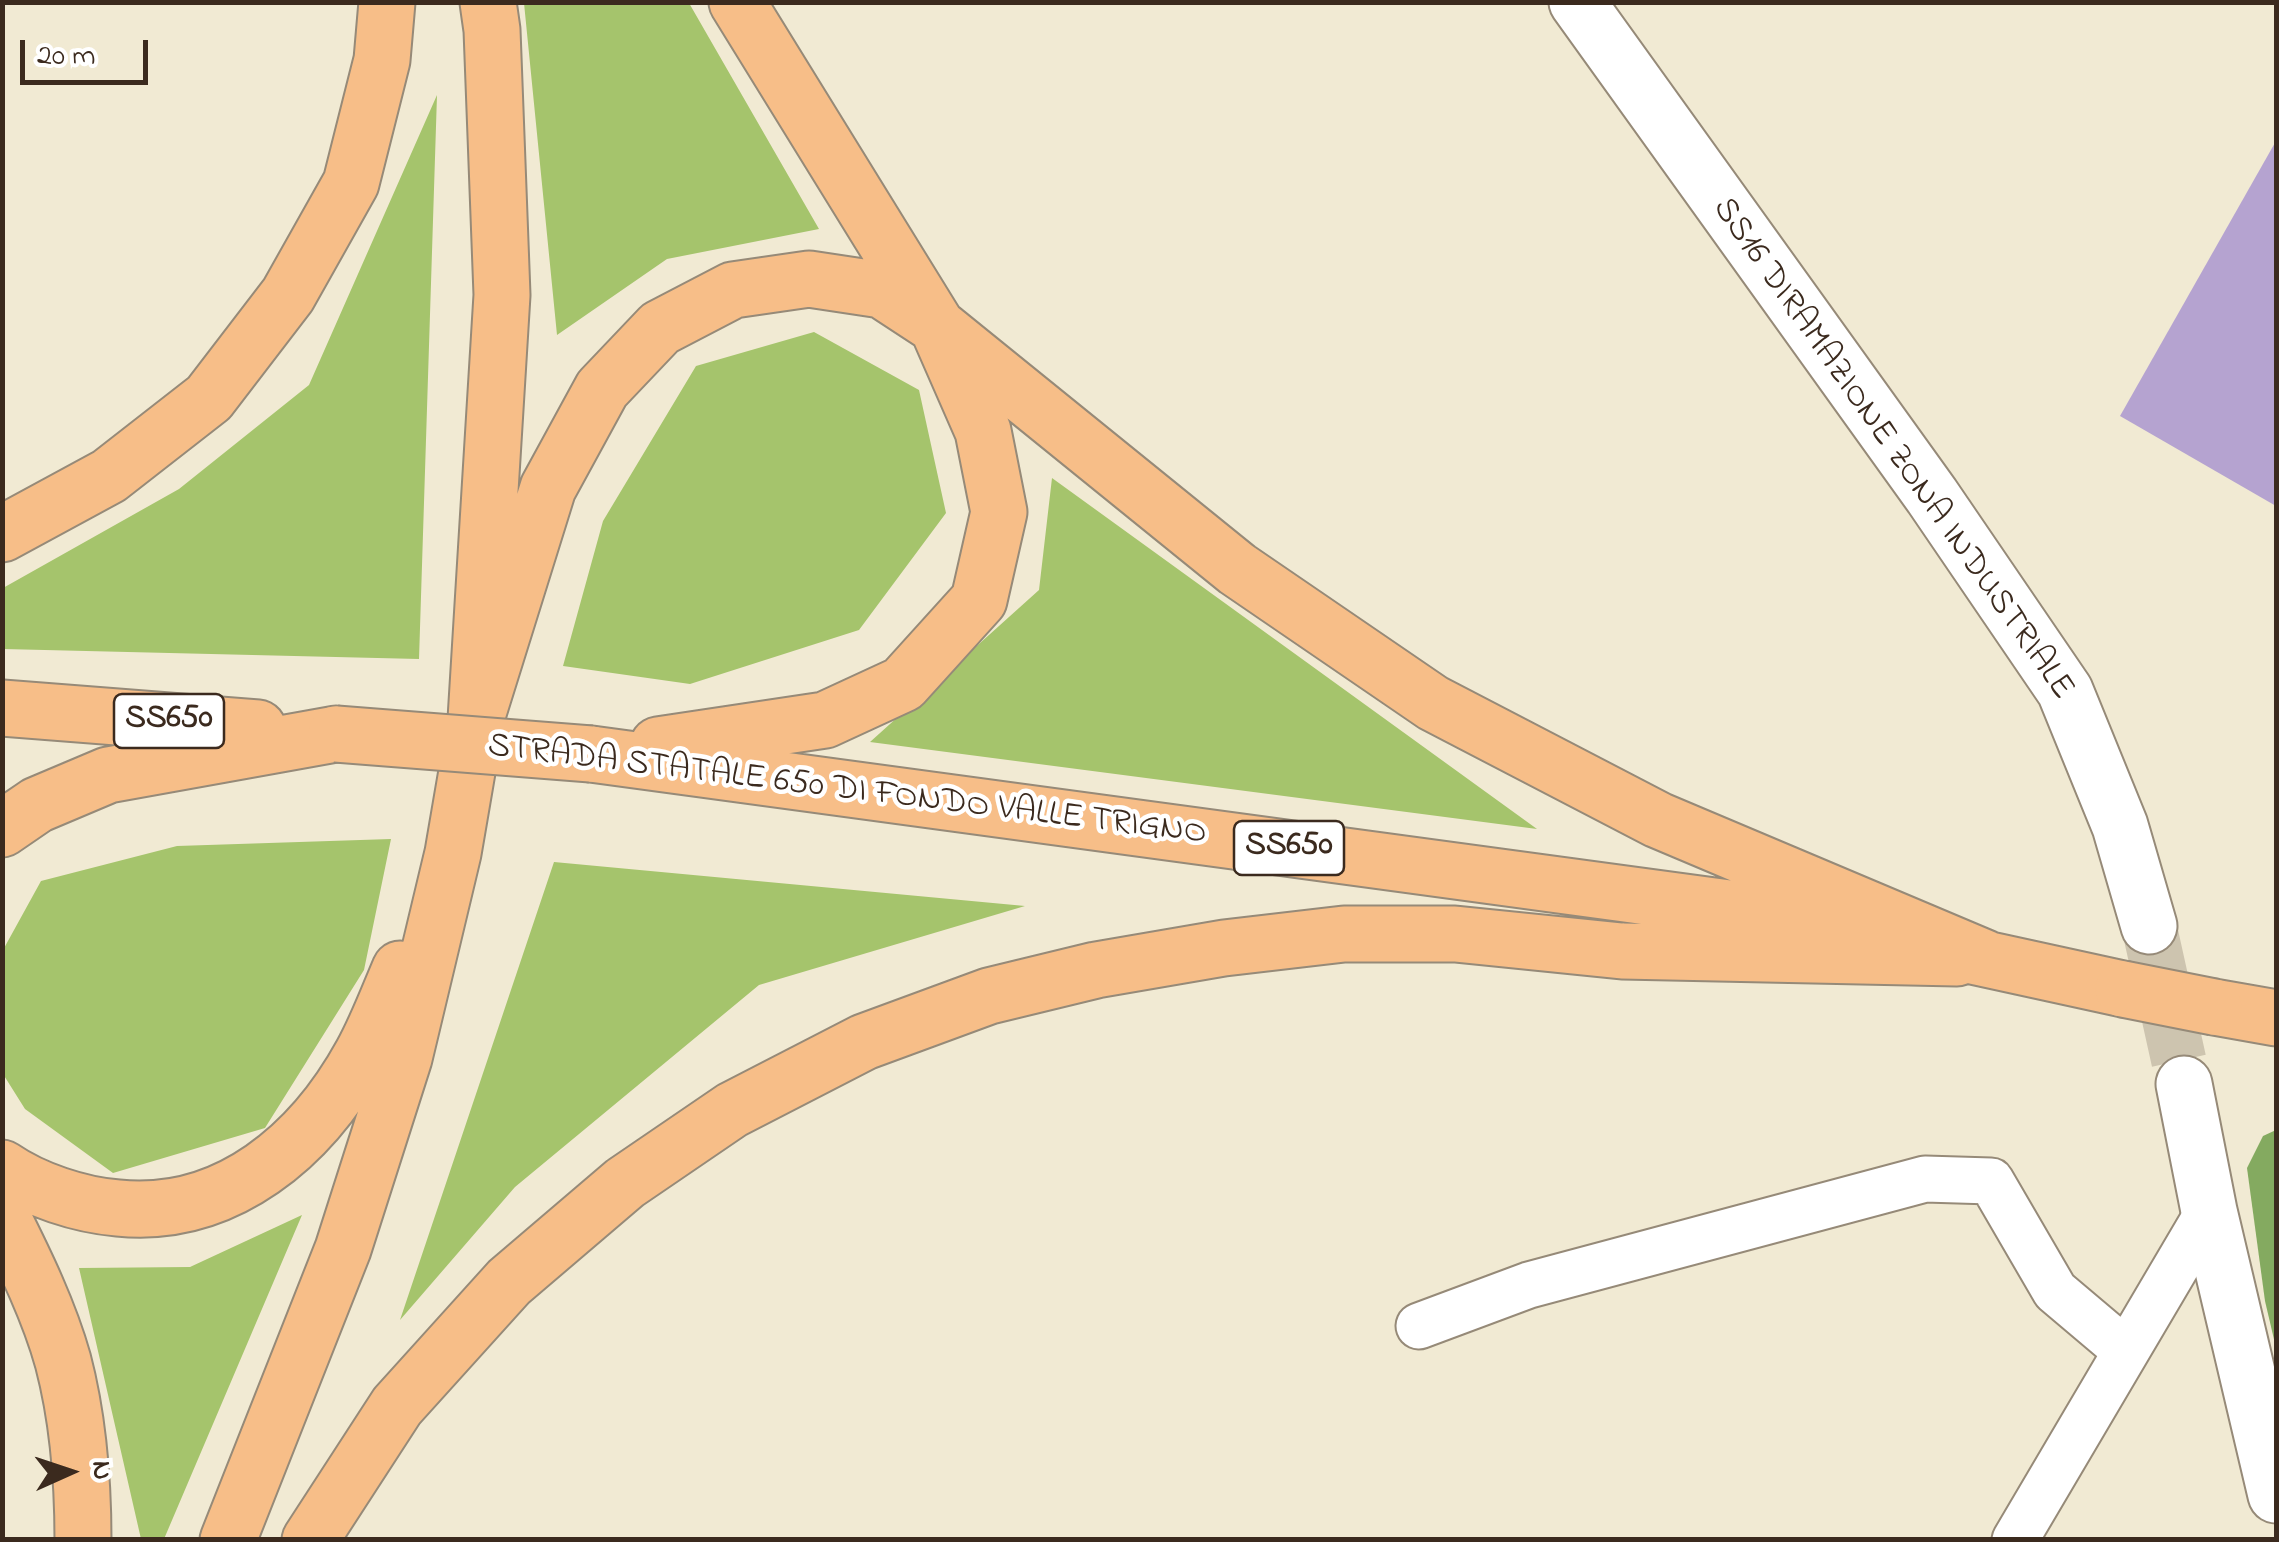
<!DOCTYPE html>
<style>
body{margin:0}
#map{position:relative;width:2279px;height:1542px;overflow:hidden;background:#f1ead3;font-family:"Indie Flower",sans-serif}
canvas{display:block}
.frame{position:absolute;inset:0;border:5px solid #3b2a1e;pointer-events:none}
.north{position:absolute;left:20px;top:1422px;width:100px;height:100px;-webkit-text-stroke:8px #fff;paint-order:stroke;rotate:87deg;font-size:28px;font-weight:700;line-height:40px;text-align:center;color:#3b2a1e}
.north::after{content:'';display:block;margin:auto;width:35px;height:45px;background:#3b2a1e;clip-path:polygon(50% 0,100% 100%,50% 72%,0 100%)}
.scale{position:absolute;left:20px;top:40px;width:128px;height:45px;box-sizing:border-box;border:5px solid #3b2a1e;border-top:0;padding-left:12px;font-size:30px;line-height:35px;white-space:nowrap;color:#3b2a1e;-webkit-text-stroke:8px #fff;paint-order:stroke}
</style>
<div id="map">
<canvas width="2279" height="1542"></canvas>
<div class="frame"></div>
<div class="north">N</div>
<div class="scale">20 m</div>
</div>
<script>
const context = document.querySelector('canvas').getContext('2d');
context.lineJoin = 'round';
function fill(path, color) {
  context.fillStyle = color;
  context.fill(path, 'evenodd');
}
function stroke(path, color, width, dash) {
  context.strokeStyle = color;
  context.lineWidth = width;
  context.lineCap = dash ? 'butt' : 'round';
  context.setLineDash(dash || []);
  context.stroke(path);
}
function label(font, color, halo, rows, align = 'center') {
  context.font = font + ' "Indie Flower",sans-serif';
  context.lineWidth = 9;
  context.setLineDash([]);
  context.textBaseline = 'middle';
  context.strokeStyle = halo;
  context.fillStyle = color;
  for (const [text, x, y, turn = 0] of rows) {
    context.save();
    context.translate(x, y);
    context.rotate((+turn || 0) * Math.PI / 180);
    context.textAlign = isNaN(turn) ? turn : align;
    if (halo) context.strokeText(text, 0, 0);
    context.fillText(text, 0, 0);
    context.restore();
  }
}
fill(new Path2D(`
 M524,3H689L819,229L667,259L557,335Z
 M437,95L419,659L3,649V588L179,489L309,385Z
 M814,332L919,390L946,513L859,630L690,684L563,666L603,521L696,366Z
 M1052,478L1537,829L870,742L1039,590Z
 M391,839L364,970L265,1128L113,1173L25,1109L3,1074V950L41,881L177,846Z
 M554,862L1025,906L759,985L515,1187L400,1320Z
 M302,1215L164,1539H141L79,1268L190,1267Z`), '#a5c46c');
fill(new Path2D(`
 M2276,1130V1348L2265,1301L2247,1168L2263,1136Z`), '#84aa60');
fill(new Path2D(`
 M2276,141V506L2120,416Z`), '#b5a3d0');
stroke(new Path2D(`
 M2149,926L2184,1084`), '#cdc4af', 55, [55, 28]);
const minor = new Path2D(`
 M1419,1326L1529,1285L1925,1179L1991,1181L2055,1291L2126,1351
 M2015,1540L2209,1211`);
const tertiary = new Path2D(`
 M1577,2L1932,496L2065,691L2120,826L2149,926
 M2184,1084L2209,1211L2276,1495`);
const trunk = new Path2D(`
 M2,534L109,476L209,398L288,295L351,183L382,60L387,2
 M2,708L258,728
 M476,719L548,488L602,389L660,328L733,290L809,279L882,290L937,326L1237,569L1433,703L1658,820L1985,958
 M658,745L825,720L903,684L979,600L999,512L983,431L937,326L737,2
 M591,754L1751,911L1845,930
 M2,829L37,805L108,775L336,734
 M1949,951L2123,989
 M2214,1007L2276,1018
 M2,1168C34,1190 80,1205 118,1208C227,1219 312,1145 362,1054C377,1027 388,997 400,969
 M2,1216C25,1262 49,1311 63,1361C78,1418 83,1481 83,1540
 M228,1540L343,1249L404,1058L453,853L476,719L502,295L492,30L488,2
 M310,1540L397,1406L509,1282L625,1183L732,1110L864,1042L989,996L1096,970L1224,948L1344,934H1455L1622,951L1957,958`);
stroke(minor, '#968a78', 49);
stroke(tertiary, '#968a78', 59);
stroke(trunk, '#968a78', 59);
stroke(minor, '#fff', 45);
stroke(tertiary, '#fff', 55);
stroke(trunk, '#f7be88', 55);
const trunkBridge = new Path2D(`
 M336,734L591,754
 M2123,989L2214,1007`);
stroke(trunkBridge, '#968a78', 59, []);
stroke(trunkBridge, '#f7be88', 55);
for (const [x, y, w] of [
 [169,721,110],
 [1289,848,110]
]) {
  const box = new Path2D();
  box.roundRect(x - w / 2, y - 27, w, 54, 8);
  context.fillStyle = '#fff';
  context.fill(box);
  stroke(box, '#3b2a1e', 2.5);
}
label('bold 32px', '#3b2a1e', null, [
 ["SS650",169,721],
 ["SS650",1289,848]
]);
label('35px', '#3b2a1e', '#fff', [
 ["SS16 DIRAMAZIONE ZONA INDUSTRIALE",1891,450,55],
 ["STRADA STATALE 650 DI FONDO VALLE TRIGNO",847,792,7]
]);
</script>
